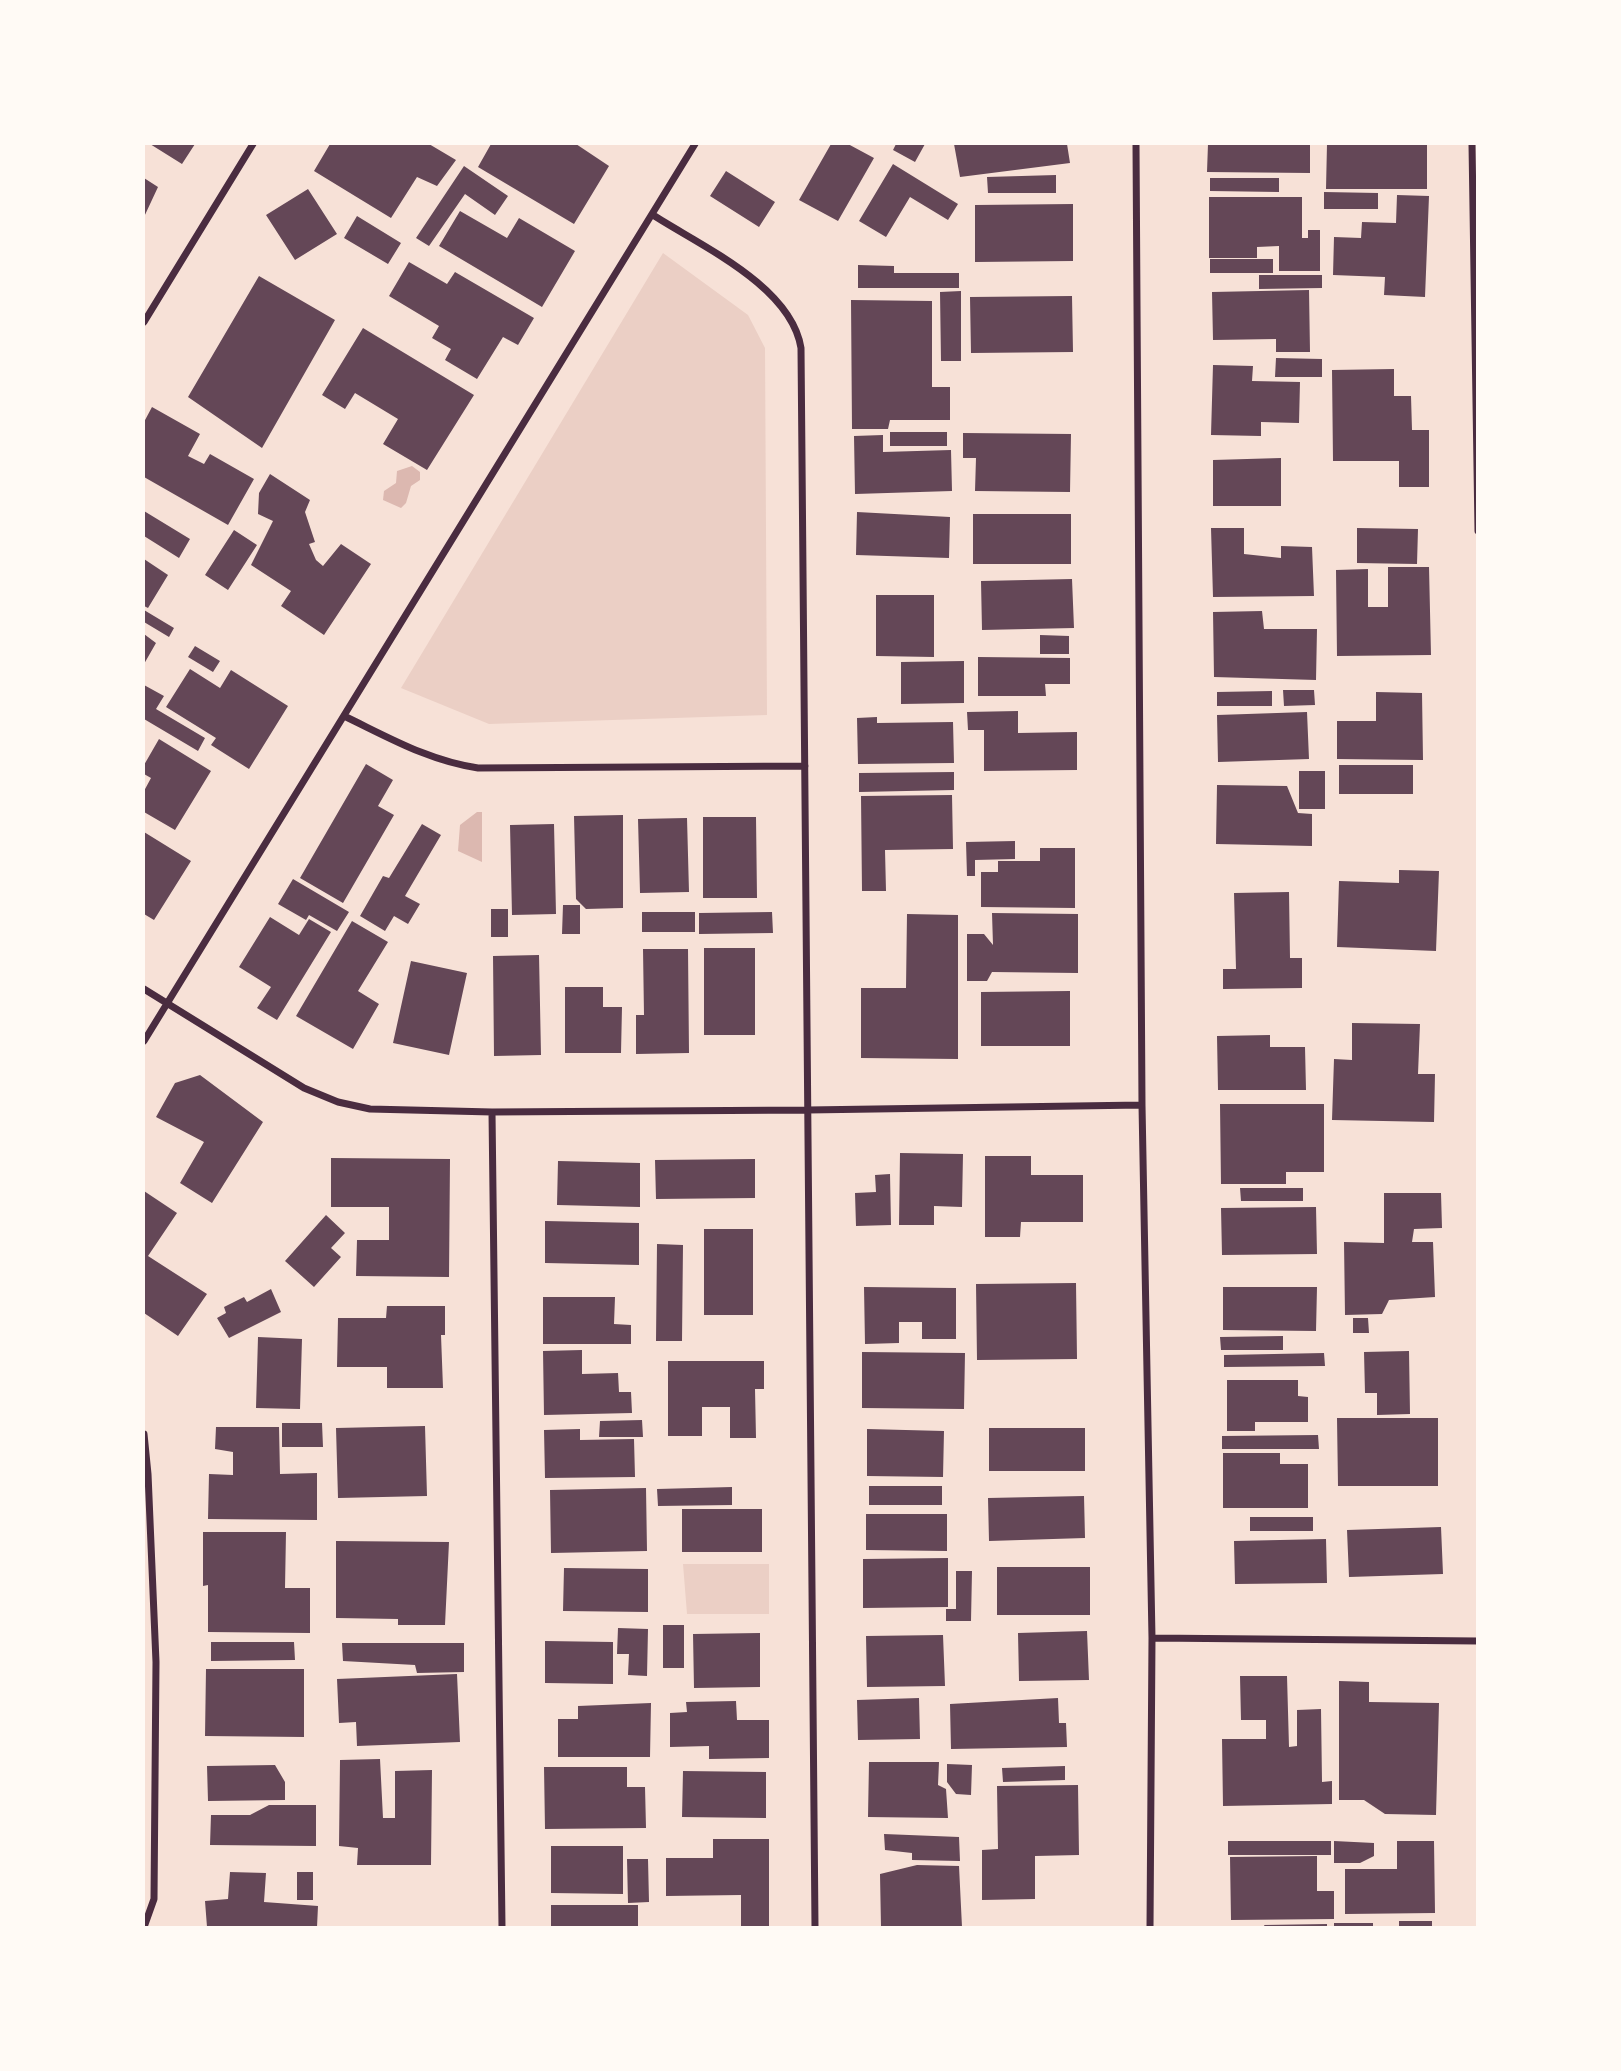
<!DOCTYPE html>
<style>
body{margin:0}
#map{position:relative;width:1621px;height:2071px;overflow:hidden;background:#f7e1d7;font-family:"Public Sans",sans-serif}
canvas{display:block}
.frame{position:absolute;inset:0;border:145px solid #fffaf5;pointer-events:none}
</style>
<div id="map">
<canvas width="1621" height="2071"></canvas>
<div class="frame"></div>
</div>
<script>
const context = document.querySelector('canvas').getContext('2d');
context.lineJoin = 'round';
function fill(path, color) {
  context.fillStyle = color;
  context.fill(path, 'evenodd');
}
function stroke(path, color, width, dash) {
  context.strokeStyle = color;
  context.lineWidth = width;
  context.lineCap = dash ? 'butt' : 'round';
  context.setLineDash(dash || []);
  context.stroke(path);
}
fill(new Path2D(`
 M663,253L748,315L765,348L767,715L489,724L401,688Z
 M683,1564H769V1614H687Z`), '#ebcfc5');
fill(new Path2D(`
 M412,466L420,472V480L411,486L406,503L401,508L383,500L384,491L396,483L397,471Z
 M477,812H482V862L458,851L460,825Z`), '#dcb8b0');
fill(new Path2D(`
 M150,144H195L182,164Z
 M330,144H429L456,160L437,186L417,177L391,218L314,171Z
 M491,144H576L609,166L574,224L478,167Z
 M831,144H848L874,158L838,221L799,200Z
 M896,144H925L915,162L893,150Z
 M954,144H1067L1070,163L960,177Z
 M1208,144H1310V173L1207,172Z
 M1327,144H1427V189H1326Z
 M893,164L958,204L948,220L910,197L886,237L859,221Z
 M464,166L508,196L495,215L465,194L429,246L416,238Z
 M726,171L775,202L759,227L710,196Z
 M1056,175V193H988L987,177Z
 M144,178L158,187L144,217Z
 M1210,178H1279V192L1210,191Z
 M308,189L337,234L295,260L266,215Z
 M1324,192L1378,193V209H1324Z
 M1397,195L1429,196L1425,297L1384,295L1385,277L1333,275L1334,237L1361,238L1362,222L1396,223Z
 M1209,197H1302V238H1308V230H1320V271H1279V246L1257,247V258H1209Z
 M1073,204V261L975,262V205Z
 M460,211L507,238L519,218L575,251L542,307L439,246Z
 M357,216L401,243L388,264L344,238Z
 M1210,259H1273V273H1210Z
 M409,262L447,284L455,272L534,318L518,345L503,337L477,379L445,360L451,349L432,338L439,326L389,296Z
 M858,265L894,266V273H959V288H858Z
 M1259,275H1322V288L1259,289Z
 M259,276L335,320L262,448L188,397Z
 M1309,290L1310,352H1276V339L1213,340L1212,292Z
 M961,291V361H941L940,292Z
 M1072,296L1073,352L971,353L970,297Z
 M851,300L932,301V387H950V420H890L888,429H852Z
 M363,328L474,395L427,470L383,444L398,419L355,393L345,409L322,395Z
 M1276,358L1322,359V377H1275Z
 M1213,365L1253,366L1252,381L1300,382L1299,423L1261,422V436L1211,435Z
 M1394,369V396H1411L1412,430H1429V487H1399V461H1333L1332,370Z
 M152,407L200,434L188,456L204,464L210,454L254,479L228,525L144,477V422Z
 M890,432H947V446H890Z
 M963,433L1071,434L1070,492L975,491L976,458H963Z
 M883,435V452L951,450L952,491L855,494L854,436Z
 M1281,458V506H1213V460Z
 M270,474L310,500L305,512L315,542L309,544L316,560L323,566L341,544L371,564L324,635L281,606L291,591L251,565L273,521L258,514L259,493Z
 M144,511L190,539L179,558L144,536Z
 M857,512L950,517L949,558L856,555Z
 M973,514H1071V564H973Z
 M1211,528H1244V554L1281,558V546L1312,547L1314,596L1213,597Z
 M1357,528L1418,529L1417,564L1357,563Z
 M234,530L257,545L228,590L205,575Z
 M144,559L168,575L148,608L144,606Z
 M1388,567H1429L1431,655L1337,656L1336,570L1368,569V607H1388Z
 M1072,579L1074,628L982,630L981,581Z
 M876,595H934V657L876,656Z
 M144,610L174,628L169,637L144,622Z
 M1262,611L1264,629H1317L1316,680L1214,677L1213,612Z
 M144,634L156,643L144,664Z
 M1040,635L1069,636V654H1040Z
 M195,646L220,661L213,672L188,657Z
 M978,657L1070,658V684H1045L1046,696H978Z
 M964,661V703L901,704V662Z
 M190,669L220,688L231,670L288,706L249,769L211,745L216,738L166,707Z
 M144,685L164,696L156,709L205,738L198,751L144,719Z
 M1283,690H1314L1315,705L1284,706Z
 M1272,691V706H1217V692Z
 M1376,692L1422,693L1423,760L1337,759V721H1376Z
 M1018,711V733L1077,732V770L984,771V730H968L967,712Z
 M1307,712L1309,759L1218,762L1217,715Z
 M877,717V723L953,722L954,763L858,764L857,718Z
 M159,739L211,771L175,830L144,812V791L151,778L144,774V765Z
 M366,764L393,780L378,806L394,815L343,903L300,878Z
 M1339,765H1413V794H1339Z
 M1299,771H1325V809H1299Z
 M954,772V790L859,792V773Z
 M1217,785L1287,786L1298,813L1312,814V846L1216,844Z
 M952,795L953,849L885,850L886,891H862L861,796Z
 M623,815V908L586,909L576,899L574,816Z
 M703,817H756L757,898H703Z
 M687,818L689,892L640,893L638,819Z
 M422,824L441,835L405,896L420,904L408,924L394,916L385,931L360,916L383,876L389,878Z
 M554,824L556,914L512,915L510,825Z
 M144,832L191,861L154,920L144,914Z
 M1015,841V859L975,860V876H967L966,842Z
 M1040,848H1075V908L981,907V872H998V861H1040Z
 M1399,870L1439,871L1436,951L1337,947L1339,881L1399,883Z
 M293,879L349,912L337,931L309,915L306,920L278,904Z
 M1289,892L1290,958H1302V988L1223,989V969H1236L1234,893Z
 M563,905H580V934H562Z
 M491,909H508V937H491Z
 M642,912H695V932H642Z
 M772,912L773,933L699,934V913Z
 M992,913L1078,914V973L992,972L987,981H967V934H984L993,945Z
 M907,914L958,915V1059L861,1058V988H906Z
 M270,917L299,935L309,919L331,932L277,1020L257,1008L271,987L239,967Z
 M352,921L388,942L358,991L379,1004L353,1049L296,1016Z
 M704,948H755V1035H704Z
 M643,949H688L689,1053L636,1054V1015H644Z
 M539,955L541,1055L494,1056L493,956Z
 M411,961L467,973L449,1055L393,1043Z
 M565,987H603V1007H622L621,1053H565Z
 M1070,991V1046H981V992Z
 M1352,1023L1420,1024L1418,1074H1435L1434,1122L1332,1120L1334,1059L1352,1060Z
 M1270,1035V1047H1305L1306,1090H1218L1217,1036Z
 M200,1075L263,1122L212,1203L180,1183L204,1142L156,1117L175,1083Z
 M1220,1104H1324V1172H1286V1184H1221Z
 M900,1153L963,1154L962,1207L934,1206V1225H899Z
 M985,1156H1031V1175H1083V1222H1021L1020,1237H985Z
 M331,1158L450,1159L449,1277L356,1276L357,1240H389V1207H331Z
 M755,1159V1198L656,1199L655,1160Z
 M558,1161L640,1163V1207L557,1205Z
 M890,1174L891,1225L856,1226L855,1193L876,1192L875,1175Z
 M1240,1188H1303V1201H1241Z
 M144,1191L177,1213L148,1256L207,1294L178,1336L144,1313Z
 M1384,1193H1441L1442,1228L1414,1229L1412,1242H1433L1435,1297L1389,1300L1382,1314L1345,1315L1344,1242L1384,1243Z
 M1316,1207L1317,1254L1222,1255L1221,1208Z
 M326,1215L345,1233L331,1248L341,1257L314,1287L285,1261Z
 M545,1221L639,1223V1265L545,1263Z
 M704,1229H753V1315H704Z
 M657,1244L683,1245L682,1341H656Z
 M1076,1283L1077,1359L977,1360L976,1284Z
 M864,1287L956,1288V1339H922V1322H899V1343L865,1344Z
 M1223,1287H1317L1316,1331L1223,1330Z
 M271,1289L281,1312L229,1338L217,1318L226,1313L224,1307L244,1297L247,1302Z
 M543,1297H615L614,1324L631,1325V1344H543Z
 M387,1306H445V1335H441L443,1388H387V1367H337L338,1318H386Z
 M1353,1318H1368L1369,1333H1353Z
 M1283,1336V1350H1221L1220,1337Z
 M258,1337L302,1339L300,1409L256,1408Z
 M582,1350V1374L618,1373L619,1392H631L632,1413L544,1415L543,1351Z
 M1409,1351L1410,1414L1377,1415V1393H1365L1364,1352Z
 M862,1352L965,1353L964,1409L862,1408Z
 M1324,1353L1325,1366L1224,1367V1355Z
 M668,1361H764V1389H755L756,1438H730V1407H702V1436H668Z
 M1227,1380H1298V1396L1308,1397V1422H1255V1431H1227Z
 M1337,1418H1438V1486H1338Z
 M642,1420L643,1437H599L600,1421Z
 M282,1423H322L323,1447H282Z
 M425,1426L427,1496L338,1498L336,1428Z
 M216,1427H279L280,1474L317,1473V1520L208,1519L209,1474L233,1475V1452L215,1449Z
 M989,1428H1085V1471H989Z
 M580,1429V1440L634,1439L635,1477L545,1478L544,1430Z
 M867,1429L944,1431L943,1477L867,1476Z
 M1318,1435L1319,1449H1222V1436Z
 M1223,1453H1280V1464H1308V1508H1223Z
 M869,1486H942V1505H869Z
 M732,1487V1505L658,1506L657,1489Z
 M646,1488L647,1551L551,1553L550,1490Z
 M1084,1496L1085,1538L989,1541L988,1498Z
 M682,1509H762V1552H682Z
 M866,1514H947V1551L866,1550Z
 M1250,1517H1313V1531H1250Z
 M1441,1527L1443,1574L1349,1577L1347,1530Z
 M203,1532H286L285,1588H310V1633L208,1632V1585L203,1586Z
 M1326,1539L1327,1583L1235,1584L1234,1541Z
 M336,1541L449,1542L445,1625H398V1619L336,1618Z
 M948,1558V1607L863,1608V1559Z
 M997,1567H1090V1615H997Z
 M564,1568L648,1569V1612L563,1611Z
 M956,1571H972L971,1621H946V1609H956Z
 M663,1625H684V1668H663Z
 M618,1628L648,1629L647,1676L628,1675L629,1654H617Z
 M1087,1631L1089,1680L1019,1681L1018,1633Z
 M760,1633V1687L694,1688L693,1634Z
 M943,1635L945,1686L867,1687L866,1636Z
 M545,1641L613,1642V1684L545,1683Z
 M211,1642H294L295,1660L211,1661Z
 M342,1643H464V1672L417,1673L415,1665L343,1661Z
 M206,1669H304V1737L205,1736Z
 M457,1674L460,1742L357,1746L356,1722L339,1723L337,1679Z
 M1240,1676H1287L1289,1747L1297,1746V1710L1321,1709L1322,1782L1332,1781V1804L1223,1806L1222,1739H1266V1720H1241Z
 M1339,1681L1369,1682V1702L1439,1703L1436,1815L1385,1814L1364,1800H1339Z
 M919,1698L920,1739L858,1740L857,1700Z
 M1058,1698L1059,1723H1066L1067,1747L951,1749L950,1704Z
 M736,1701L737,1720H769V1758L709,1759V1746L670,1747V1713L687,1712L686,1702Z
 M651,1703L650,1757H558V1719H578V1706Z
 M380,1759L383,1818H395V1771L432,1770L431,1865H357L358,1848L339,1846L340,1760Z
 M869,1762H939L938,1785L946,1789L948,1818L868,1817Z
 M947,1764L972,1765L971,1795L956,1794L947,1782Z
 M275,1765L285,1782V1800L208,1801L207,1766Z
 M1065,1766V1780L1003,1782L1002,1768Z
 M544,1767H627V1787H645L646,1828L545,1829Z
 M683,1771L766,1772V1818L682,1817Z
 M1078,1785L1079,1855L1035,1856V1899L982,1900V1850L998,1849L997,1786Z
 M269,1805H316V1846L210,1845L211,1815H250Z
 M884,1834L959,1837L960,1861L912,1860V1853L885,1850Z
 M713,1839H769V1927H741V1895L666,1896V1858H713Z
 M1228,1841H1331V1855H1228Z
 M1334,1841L1374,1843V1856L1360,1863H1334Z
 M1397,1841H1434L1435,1913L1345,1914V1869H1397Z
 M551,1846H623V1894L551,1893Z
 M1317,1856V1891H1334V1919L1231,1920L1230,1857Z
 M627,1859H648L649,1902L628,1903Z
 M917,1865L959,1866L962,1927H881L880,1874Z
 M230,1872L266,1873L264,1902L318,1906L317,1927H207L205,1901L228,1899Z
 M297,1872H313V1900H297Z
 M551,1905H638V1927H551Z
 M1399,1921H1432V1927H1399Z
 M1334,1923H1373V1927H1334Z
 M1327,1924V1927H1265L1264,1925Z`), '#644757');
stroke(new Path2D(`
 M1136,144L1142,1105L1152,1638L1150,1927
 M1472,144L1478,531
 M653,215C701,246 791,286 801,348L815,1927
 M144,322L253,144
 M344,716C388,737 429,761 478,768L805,766
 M144,989L304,1088L338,1102L370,1109L492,1112L808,1110L1142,1105
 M144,1041L695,144
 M492,1112L502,1927
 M144,1434L148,1474L156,1662L154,1899L144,1927
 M1152,1638L1478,1641`), '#4a2c40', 7);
</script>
